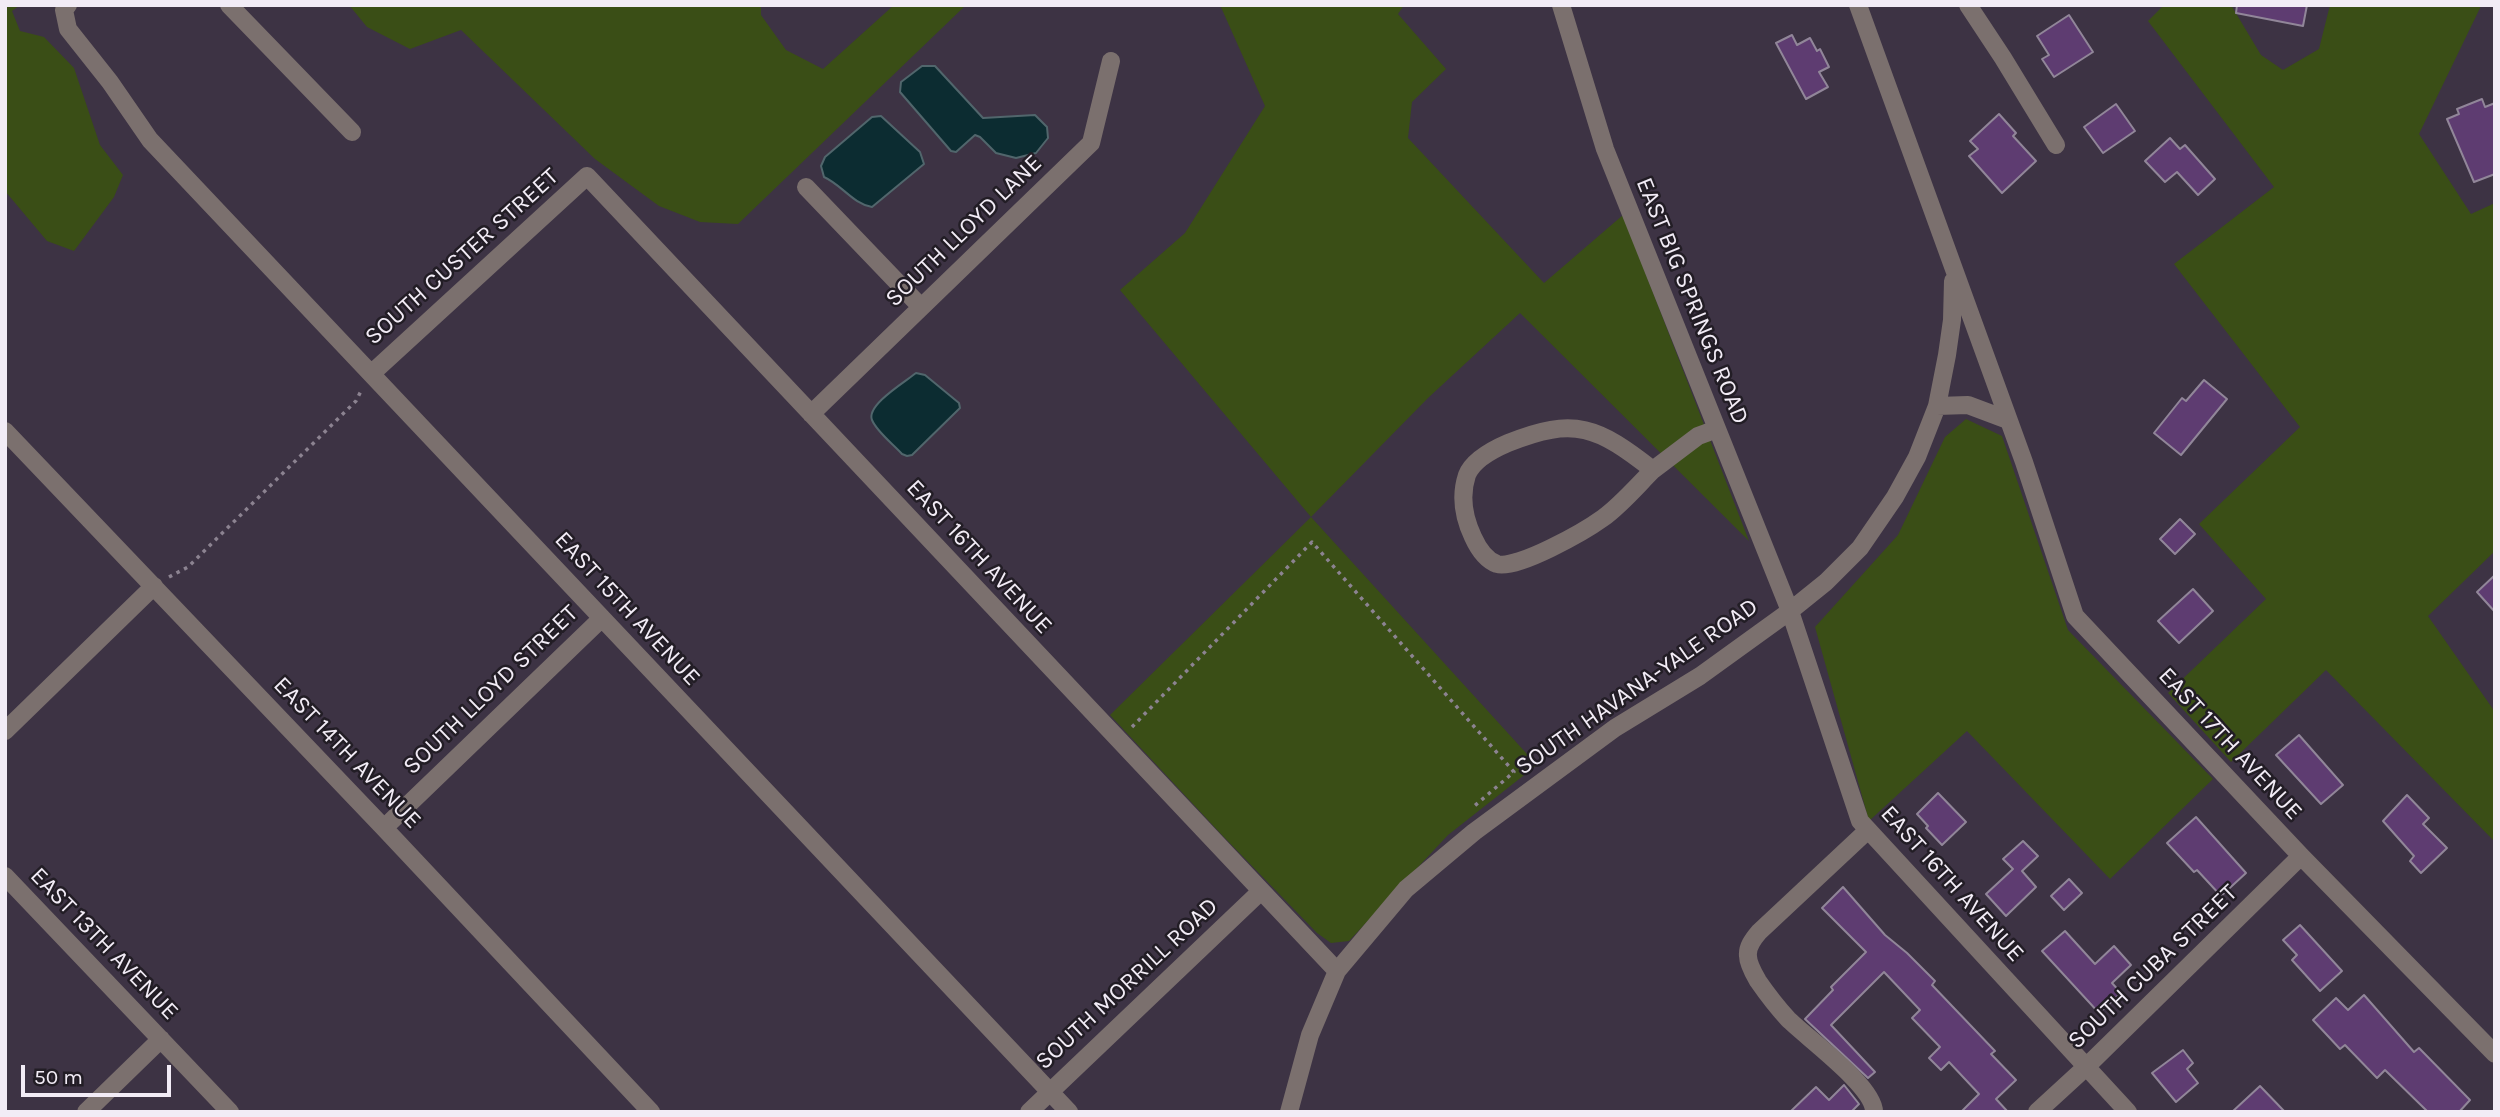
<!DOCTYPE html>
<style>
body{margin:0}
#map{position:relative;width:2500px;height:1117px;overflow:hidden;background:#3d3344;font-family:Karla,sans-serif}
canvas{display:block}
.frame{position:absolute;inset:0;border:7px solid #f2ecf6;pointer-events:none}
.scale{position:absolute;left:21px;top:1065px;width:150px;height:32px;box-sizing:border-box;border:4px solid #f2ecf6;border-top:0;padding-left:9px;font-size:21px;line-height:24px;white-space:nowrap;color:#f2ecf6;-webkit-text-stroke:5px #221d25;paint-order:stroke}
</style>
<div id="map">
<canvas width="2500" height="1117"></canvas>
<div class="frame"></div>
<div class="scale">50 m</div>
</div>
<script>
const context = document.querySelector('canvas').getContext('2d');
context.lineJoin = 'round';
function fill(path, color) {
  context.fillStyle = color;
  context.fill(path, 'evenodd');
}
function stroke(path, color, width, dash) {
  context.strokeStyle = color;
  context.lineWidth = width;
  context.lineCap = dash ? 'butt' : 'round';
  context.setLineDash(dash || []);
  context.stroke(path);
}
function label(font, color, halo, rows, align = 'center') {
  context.font = font + ' Karla,sans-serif';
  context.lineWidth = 5;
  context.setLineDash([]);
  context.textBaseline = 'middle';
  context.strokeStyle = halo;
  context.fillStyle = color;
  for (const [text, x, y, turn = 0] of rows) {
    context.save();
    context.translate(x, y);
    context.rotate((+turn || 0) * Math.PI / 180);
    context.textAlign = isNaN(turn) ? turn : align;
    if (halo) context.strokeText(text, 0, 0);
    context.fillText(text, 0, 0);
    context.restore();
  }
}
fill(new Path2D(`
 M5,5H20L12,11L20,31L44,37L74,68L100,145L123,175L114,197L74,251L47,241L5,191Z
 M349,5H761V15L786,50L823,69L894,5H966L738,224L700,222L659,206L595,159L461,30L410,49L367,27Z
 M1220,5H1404L1398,14L1446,69L1412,102L1408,138L1544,283L1623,215L1749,541L1520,313L1428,398L1311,517L1537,765L1448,835L1349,941L1331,943L1317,933L1221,834L1110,715L1311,517L1120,290L1185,233L1265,106Z
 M2164,5H2231L2261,55L2283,70L2319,49L2330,5L2481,6L2419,134L2471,214L2495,203V551L2428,616L2495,712V842L2326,670L2231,762L2168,693L2266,599L2199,524L2300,427L2174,264L2274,187L2148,21Z
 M1966,419L2002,436L2068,630L2213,779L2110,879L1967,731L1869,821L1815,627L1898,535L1945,437Z`), '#3a4e16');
const water = new Path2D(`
 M922,66H935L983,118L1035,115L1047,127L1048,138L1036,153L1016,158L996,153L980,137L975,135L956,152L951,151L900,92L901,82Z
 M881,116L920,152L924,164L872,207C853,204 842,185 824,177L821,166L825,157L872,117Z
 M916,373L925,375L959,403L960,408L912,455L907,456L902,454C893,444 877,432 872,420C866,405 905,382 916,373Z`);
fill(water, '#0c2c31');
stroke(water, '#51666c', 2);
const building = new Path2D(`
 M2237,5H2307L2303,26L2236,13Z
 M2069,15L2093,52L2054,77L2042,59L2049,55L2037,36Z
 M1792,35L1797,45L1810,38L1817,51L1820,49L1829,67L1819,72L1828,87L1806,99L1776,43Z
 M2482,99L2485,107L2495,103V174L2474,182L2447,119L2459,114L2457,109Z
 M2116,104L2135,131L2103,153L2084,127Z
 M1999,114L2016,133L2013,136L2036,161L2002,193L1969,156L1978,149L1970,141Z
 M2170,138L2180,149L2185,145L2215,179L2198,195L2177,172L2165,182L2145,161Z
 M2204,380L2227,399L2181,455L2154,433L2182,398L2186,401Z
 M2180,519L2195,534L2175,554L2160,539Z
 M2495,575V612L2477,592Z
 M2193,589L2213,611L2179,643L2158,621Z
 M2299,735L2343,785L2321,804L2276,755Z
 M1938,793L1966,822L1942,845L1926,828L1928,826L1917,814Z
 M2407,795L2429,818L2423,824L2447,848L2421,873L2410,861L2414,856L2383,821Z
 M2196,817L2246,873L2221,896L2197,870L2194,872L2167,843Z
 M2023,841L2038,856L2022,871L2036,887L2006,916L1986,894L2013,869L2003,859Z
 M2069,879L2082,893L2064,910L2051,896Z
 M1843,887L1885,935L1907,953L1935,981L1932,985L1995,1051L1991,1054L2016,1080L1996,1099L2008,1112H1961L1979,1094L1949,1062L1941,1070L1929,1058L1940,1047L1912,1018L1920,1010L1884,972L1831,1025L1875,1072L1868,1078L1805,1019L1833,990L1831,987L1866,952L1822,908Z
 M2300,925L2342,971L2320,991L2292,960L2297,955L2283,940Z
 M2065,931L2095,964L2114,946L2131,965L2112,983L2121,993L2099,1013L2042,951Z
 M2364,995L2414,1052L2419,1048L2470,1100L2459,1112H2428L2385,1070L2377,1078L2345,1045L2340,1049L2313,1020L2336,998L2348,1010Z
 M2183,1050L2193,1063L2187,1069L2198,1083L2176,1102L2152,1073Z
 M1844,1085L1859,1104L1851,1112H1790L1816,1087L1829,1100Z
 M2260,1086L2285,1112H2232Z`);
fill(building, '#5e3c71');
stroke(building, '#918699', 2);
stroke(new Path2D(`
 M169,577L188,567L356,401L361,391
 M1132,727L1312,542L1514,772L1472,808`), '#8c8391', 3.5, [3.5, 5]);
stroke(new Path2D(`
 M68,5L64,10L68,29L110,82L150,140L1069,1112
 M229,5L352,132
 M1561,5L1605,149L1790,611L1860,821L2128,1112
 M1858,5L2024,462L2075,616L2301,856L2495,1054
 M1968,5L2003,58L2056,145
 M806,187L921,307
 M371,374L587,176L1337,971
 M1937,406L1968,405L2008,420
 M811,414L1091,143L1111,61
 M5,431L384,828L651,1112
 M1653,470C1637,486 1621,505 1603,518C1585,531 1517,570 1497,564C1486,560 1478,548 1473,537C1464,518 1460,496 1467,475C1473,460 1494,449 1508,443C1575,416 1598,427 1653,470L1698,436L1717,429
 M5,731L154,586
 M384,828L602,618
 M1868,830L1759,932C1753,939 1747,947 1748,956C1748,964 1754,974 1758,981C1767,994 1777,1007 1788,1019C1807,1038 1875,1087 1874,1112
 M5,876L230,1112
 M86,1112L161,1039
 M1029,1112L1260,892
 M1289,1112L1310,1035L1337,971L1406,889L1474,832L1615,728L1700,676L1790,611L1826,582L1860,548L1895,497L1917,457L1937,406L1947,355L1952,320L1953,281
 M2037,1112L2086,1067L2301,856`), '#7b706e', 18);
label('24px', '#f2ecf6', '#221d25', [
 ["SOUTH LLOYD LANE",964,231,-44],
 ["SOUTH CUSTER STREET",462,257,-42],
 ["EAST BIG SPRINGS ROAD",1692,301,68],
 ["EAST 16TH AVENUE",979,557,47],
 ["EAST 15TH AVENUE",627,609,47],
 ["SOUTH HAVANA-YALE ROAD",1637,687,-35],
 ["SOUTH LLOYD STREET",491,690,-44],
 ["EAST 17TH AVENUE",2230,744,47],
 ["EAST 14TH AVENUE",347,753,46],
 ["EAST 16TH AVENUE",1952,884,48],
 ["EAST 13TH AVENUE",104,944,46],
 ["SOUTH CUBA STREET",2153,967,-44],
 ["SOUTH MORRILL ROAD",1127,984,-43]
]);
</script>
